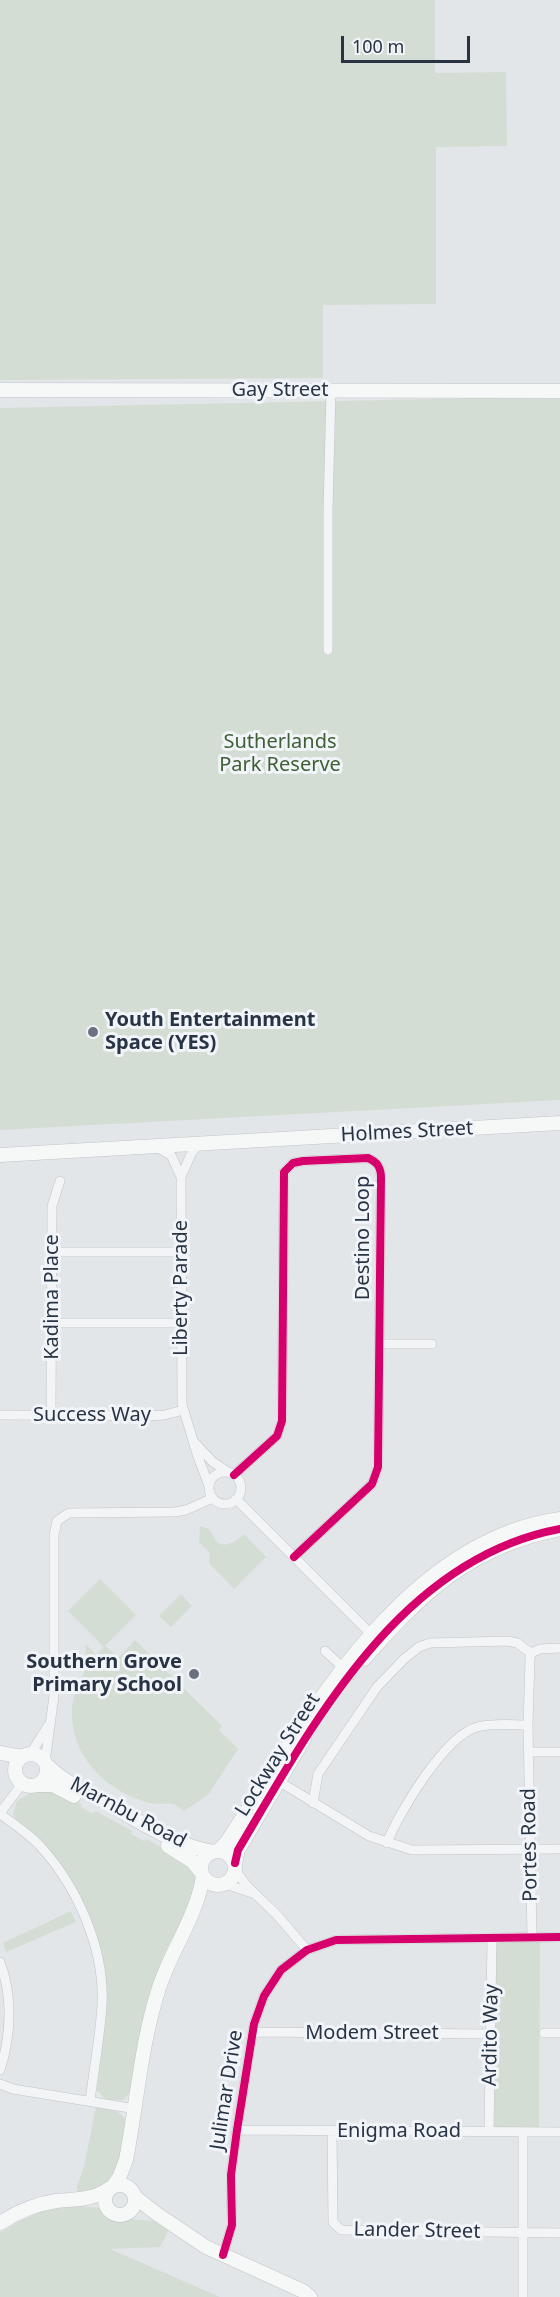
<!DOCTYPE html>
<style>
body{margin:0}
#map{position:relative;width:560px;height:2297px;overflow:hidden;background:#e3e6e9;font-family:"Noto Sans",sans-serif}
canvas{display:block}
.scale{position:absolute;left:341px;top:36px;width:129px;height:27px;box-sizing:border-box;border:3px solid #283444;border-top:0;padding-left:8px;font-size:18px;line-height:21px;white-space:nowrap;color:#283444;-webkit-text-stroke:4px #f1f4f8;paint-order:stroke}
</style>
<div id="map">
<canvas width="560" height="2297"></canvas>
<div class="scale">100 m</div>
</div>
<script>
const context = document.querySelector('canvas').getContext('2d');
context.lineJoin = 'round';
function fill(path, color) {
  context.fillStyle = color;
  context.fill(path, 'evenodd');
}
function stroke(path, color, width, dash) {
  context.strokeStyle = color;
  context.lineWidth = width;
  context.lineCap = dash ? 'butt' : 'round';
  context.setLineDash(dash || []);
  context.stroke(path);
}
function label(font, color, halo, rows, align = 'center') {
  context.font = font + ' "Noto Sans",sans-serif';
  context.lineWidth = 6;
  context.setLineDash([]);
  context.textBaseline = 'middle';
  context.strokeStyle = halo;
  context.fillStyle = color;
  for (const [text, x, y, turn = 0] of rows) {
    context.save();
    context.translate(x, y);
    context.rotate((+turn || 0) * Math.PI / 180);
    context.textAlign = isNaN(turn) ? turn : align;
    if (halo) context.strokeText(text, 0, 0);
    context.fillText(text, 0, 0);
    context.restore();
  }
}
fill(new Path2D(`
 M0,0H435V73L506,72L507,146L436,147V304L323,305V378L0,380Z
 M483,398L560,399V1100L0,1130V408Z
 M200,1526L209,1529C212,1532 214,1539 217,1542C226,1549 238,1540 244,1534L266,1557L234,1589L209,1563L210,1553L199,1542Z
 M100,1579L136,1615L105,1646L119,1657L135,1640L222,1726L219,1730L238,1749L208,1795L184,1811L174,1804C164,1803 156,1805 146,1802C105,1790 71,1756 72,1711C72,1696 79,1685 84,1672C87,1664 85,1652 86,1644L96,1655L104,1647L68,1611Z
 M181,1594L192,1606L171,1627L159,1616Z
 M36,1789C53,1789 67,1796 81,1804V1807L93,1814L96,1811L132,1831L131,1834L144,1841L146,1839L179,1856L198,1874C193,1907 175,1929 162,1959C145,2001 139,2045 132,2089L124,2100H106L97,2090L106,2005L79,1897L17,1822L13,1814L17,1801Z
 M71,1911L76,1922L6,1952L3,1943Z
 M495,1940H540L539,2127H494Z
 M96,2107C110,2109 122,2109 127,2124L119,2164L108,2186L78,2193L77,2186L84,2167Z
 M71,2205L99,2208L114,2218L154,2221L170,2228L160,2247L110,2249L220,2297H0V2233C23,2217 44,2210 71,2205Z`), '#d4ddd3');
const street = new Path2D(`
 M328,650V509L331,390
 M158,1148L171,1155L181,1177L182,1404L197,1454L209,1486
 M181,1177L192,1152L200,1143
 M52,1252H181
 M52,1323H181
 M380,1344H432
 M0,1415L144,1416L165,1415L183,1410
 M51,1415L52,1206L60,1181
 M194,1442L213,1462L228,1472
 M209 1488a16 16 0 1 1 32 0a16 16 0 1 1-32 0Z
 M234,1475L277,1436L282,1421L284,1172L293,1163L303,1161L368,1158C377,1162 381,1167 381,1178L378,1467L372,1484L294,1557
 M236,1499L374,1637
 M325,1651L351,1675
 M529,1752H560
 M26,1755L33,1750L48,1726
 M45,1762L54,1696V1535L57,1521L69,1513L175,1512L186,1510L213,1498
 M275,1779L369,1836L412,1850L560,1849
 M313,1803L318,1774L377,1687L404,1659L419,1647L430,1643L508,1641L517,1643L531,1653
 M0,1813L22,1784
 M0,1814C14,1824 28,1833 40,1846C77,1886 105,1949 102,2005C100,2037 94,2069 90,2101
 M387,1843C399,1812 445,1736 477,1727C492,1723 512,1725 528,1725
 M235,1870L247,1886L277,1915L307,1950
 M226,1884L252,1893
 M532,1937L528,1725L530,1658L531,1653L540,1649L560,1648
 M0,1962C13,1996 11,2036 0,2070
 M253,2032L491,2034
 M544,2033H560
 M0,2084L13,2089L136,2109
 M237,2130L560,2132
 M332,2130L333,2222L341,2230L560,2233
 M489,2132L492,1938
 M223,2255L232,2225L231,2175L237,2130L254,2024L264,1996L281,1970L307,1950L336,1940L560,1937
 M523,2297V2132`);
const secondary = new Path2D(`
 M0,390L560,391
 M0,1155L560,1123
 M364,1659C422,1593 470,1546 560,1529
 M0,1753L22,1757
 M15 1770a16 16 0 1 1 32 0a16 16 0 1 1-32 0Z
 M47,1765C63,1782 85,1791 105,1802C139,1821 174,1845 213,1852
 M38,1785H53L74,1796
 M168,1846L192,1861L201,1872
 M201 1868a17 17 0 1 1 34 0a17 17 0 1 1-34 0Z
 M218,1851L227,1842C306,1720 402,1541 560,1519
 M235,1863L238,1850L304,1739
 M105 2200a15 15 0 1 1 30 0a15 15 0 1 1-30 0Z
 M113,2186L119,2178L126,2160C137,2103 141,2043 159,1988C171,1950 197,1916 203,1876
 M135,2197L157,2214L206,2247L303,2291L310,2297
 M0,2223C17,2212 36,2204 56,2201C76,2199 94,2200 110,2188`);
stroke(street, '#c1c4c7', 10);
stroke(secondary, '#c1c4c7', 15);
stroke(street, '#f3f4f5', 9);
stroke(secondary, '#f6f7f7', 14);
stroke(new Path2D(`
 M234,1475L277,1436L282,1421L284,1172L293,1163L303,1161L368,1158C377,1162 381,1167 381,1178L378,1467L372,1484L294,1557
 M235,1863L238,1850C314,1722 400,1559 560,1529
 M223,2255L232,2225L231,2175L237,2130L254,2024L264,1996L281,1970L307,1950L336,1940L560,1937`), '#d6006c', 8);
for (const [x, y, r, color] of [
 [93,1032,6,"#69727e"],
 [194,1674,6,"#69727e"]
]) {
  const dot = new Path2D();
  dot.arc(x, y, r, 0, 2 * Math.PI);
  context.fillStyle = color;
  context.fill(dot);
  stroke(dot, '#f1f4f8', 2);
}
label('20px', '#283444', '#f1f4f8', [
 ["Gay Street",280,390],
 ["Holmes Street",407,1132,-3],
 ["Destino Loop",363,1238,-90],
 ["Liberty Parade",181,1288,-90],
 ["Kadima Place",52,1297,-90],
 ["Success Way",92,1415],
 ["Lockway Street",278,1755,-58],
 ["Marnbu Road",128,1813,28],
 ["Portes Road",530,1845,-91],
 ["Modem Street",372,2033],
 ["Ardito Way",491,2035,-89],
 ["Julimar Drive",227,2090,-81],
 ["Enigma Road",399,2131],
 ["Lander Street",417,2231,1]
]);
label('20px', '#3f6034', '#f1f4f8', [
 ["Sutherlands",280,742],
 ["Park Reserve",280,765]
]);
label('bold 20px', '#283444', '#f1f4f8', [
 ["Youth Entertainment",105,1020],
 ["Space (YES)",105,1043],
 ["Southern Grove",182,1662,"right"],
 ["Primary School",182,1685,"right"]
], 'left');
</script>
